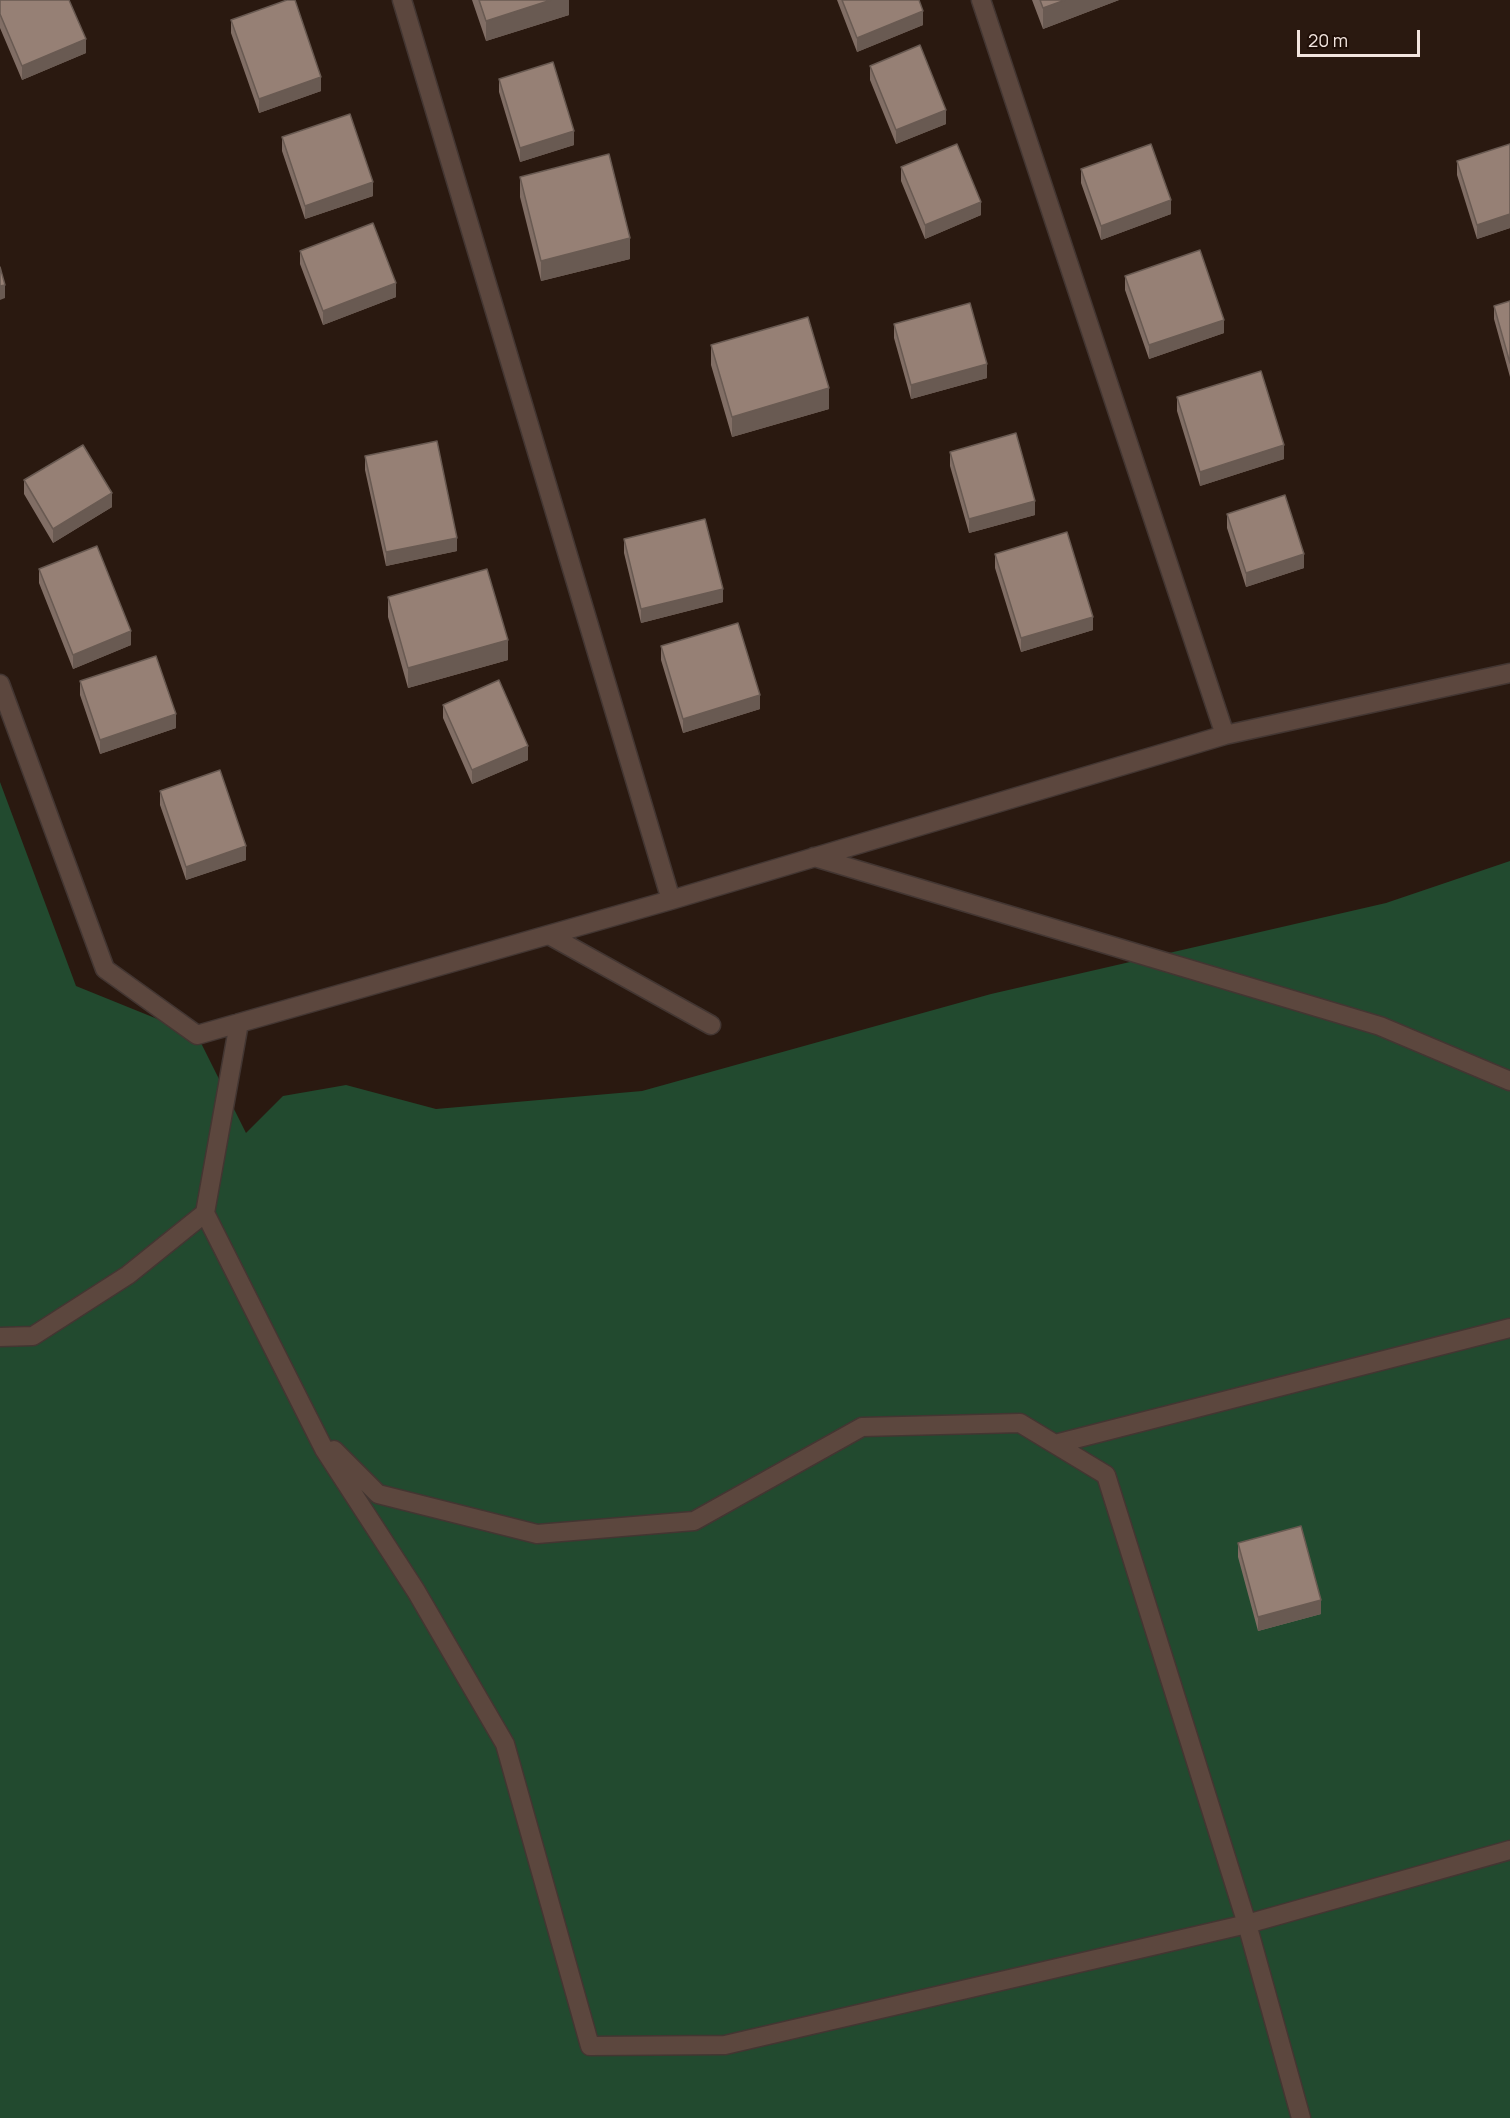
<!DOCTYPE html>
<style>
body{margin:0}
#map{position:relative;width:1510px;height:2118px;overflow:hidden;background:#2a1910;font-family:Manrope,sans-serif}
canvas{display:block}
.scale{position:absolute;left:1297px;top:30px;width:123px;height:27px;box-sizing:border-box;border:3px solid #f2e5df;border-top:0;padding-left:8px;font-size:18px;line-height:21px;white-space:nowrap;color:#f2e5df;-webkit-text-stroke:4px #200f07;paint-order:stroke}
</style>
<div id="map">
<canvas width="1510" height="2118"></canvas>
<div class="scale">20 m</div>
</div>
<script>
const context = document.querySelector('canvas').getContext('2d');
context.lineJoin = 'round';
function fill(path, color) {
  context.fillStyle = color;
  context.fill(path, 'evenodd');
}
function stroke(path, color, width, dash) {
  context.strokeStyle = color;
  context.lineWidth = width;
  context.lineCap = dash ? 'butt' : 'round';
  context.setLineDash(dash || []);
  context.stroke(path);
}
fill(new Path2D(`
 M0,782L76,986L197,1035L246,1133L283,1096L346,1085L436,1109L642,1091L991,994L1386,903L1510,861V2118H0Z`), '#224a2f');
const minor = new Path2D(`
 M402,0L671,900
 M981,0L1225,735
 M0,684L105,969L197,1035L671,900L1225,735L1510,673
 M814,857L1380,1026L1510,1081
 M549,935L711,1025
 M239,1023L205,1213L324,1449L416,1591L505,1744L590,2046L725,2045L1247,1924L1510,1850
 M0,1337L33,1336L128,1275L205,1213
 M1055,1444L1510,1328
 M334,1450L378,1494L537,1534L694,1521L862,1427L1020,1423L1106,1475L1247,1924L1301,2118`);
stroke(minor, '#433632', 21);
stroke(minor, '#5c473e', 18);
fill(new Path2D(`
 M0,0L86,53L22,80L0,28Z
 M472,0H569V15L486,41Z
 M837,0H919L923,25L857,52Z
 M1032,0H1119L1043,29Z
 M231,20L321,91L259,113L231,33Z
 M870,66L946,124L896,144L870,80Z
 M499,79L574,145L520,162L499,92Z
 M282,137L373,196L305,219L282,151Z
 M1510,144V228L1477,239L1457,175V161Z
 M901,167L981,215L925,239L901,181Z
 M1081,169L1171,214L1101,240L1081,183Z
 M520,177L630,259L541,281L520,197Z
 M300,251L396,297L323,325L300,264Z
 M1125,276L1224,333L1149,359L1125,290Z
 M1510,301V377L1494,319V306Z
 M894,324L987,378L911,399L894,338Z
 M711,345L829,409L732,437L711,365Z
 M1177,397L1284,459L1200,486L1177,411Z
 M950,452L1035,515L969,533L950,466Z
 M365,456L457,551L386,566L365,470Z
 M24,480L112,507L53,543L24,494Z
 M1227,514L1304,568L1246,587L1227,528Z
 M624,539L723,602L641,623L624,553Z
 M995,554L1093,630L1021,652L995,568Z
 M39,569L131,645L73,669L39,583Z
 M388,597L508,660L408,688L388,617Z
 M661,646L760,709L683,733L661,660Z
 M80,681L176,728L100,754L80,695Z
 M443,705L528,760L472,784L443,718Z
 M160,791L246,860L186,880L160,805Z
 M1238,1543L1321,1614L1258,1631L1238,1557Z`), '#816e65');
fill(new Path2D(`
 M551,0H569V15L486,41V21Z
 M1065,0H1119L1043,29V8Z
 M923,11V25L857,52V38Z
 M86,39V53L22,80V66Z
 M321,77V91L259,113V99Z
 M946,110V124L896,144V130Z
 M574,131V145L520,162V148Z
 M373,182V196L305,219V206Z
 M1171,200V214L1101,240V226Z
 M981,202V215L925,239V225Z
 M1510,214V228L1477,239V225Z
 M630,238V259L541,281V261Z
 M396,283V297L323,325V311Z
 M5,285V298L0,300V286Z
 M1224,320V333L1149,359V345Z
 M987,364V378L911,399V385Z
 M829,388V409L732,437V417Z
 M1284,445V459L1200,486V472Z
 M112,493V507L53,543V529Z
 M1035,501V515L969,533V519Z
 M457,538V551L386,566V552Z
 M1304,554V568L1246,587V573Z
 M723,589V602L641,623V609Z
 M1093,617V630L1021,652V638Z
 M131,631V645L73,669V655Z
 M508,640V660L408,688V668Z
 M760,695V709L683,733V719Z
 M176,714V728L100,754V740Z
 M528,746V760L472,784V770Z
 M246,846V860L186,880V867Z
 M1321,1600V1614L1258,1631V1617Z`), '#695a52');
const building = new Path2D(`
 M0,0H69L86,39L22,66L0,14Z
 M287,0H295L321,77L259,99L231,20Z
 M479,0H551L486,21Z
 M842,0H919L923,11L857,38Z
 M1040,0H1065L1043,8Z
 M920,45L946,110L896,130L870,66Z
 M553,62L574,131L520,148L499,79Z
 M350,114L373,182L305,206L282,137Z
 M957,144L981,202L925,225L901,167Z
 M1151,144L1171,200L1101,226L1081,169Z
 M1510,144V214L1477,225L1457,161Z
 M609,154L630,238L541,261L520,177Z
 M373,223L396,283L323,311L300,251Z
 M1200,250L1224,320L1149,345L1125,276Z
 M0,267L5,285L0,286Z
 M1510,301V363L1494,306Z
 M970,303L987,364L911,385L894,324Z
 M808,317L829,388L732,417L711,345Z
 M1261,371L1284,445L1200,472L1177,397Z
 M1016,433L1035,501L969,519L950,452Z
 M437,441L457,538L386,552L365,456Z
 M83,445L112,493L53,529L24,480Z
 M1285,495L1304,554L1246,573L1227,514Z
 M705,519L723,589L641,609L624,539Z
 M1067,532L1093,617L1021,638L995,554Z
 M97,546L131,631L73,655L39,569Z
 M487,569L508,640L408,668L388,597Z
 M738,623L760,695L683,719L661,646Z
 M156,656L176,714L100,740L80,681Z
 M499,680L528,746L472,770L443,705Z
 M220,770L246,846L186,867L160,791Z
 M1301,1526L1321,1600L1258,1617L1238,1543Z`);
fill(building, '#968075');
stroke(building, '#695a52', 1.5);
</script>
